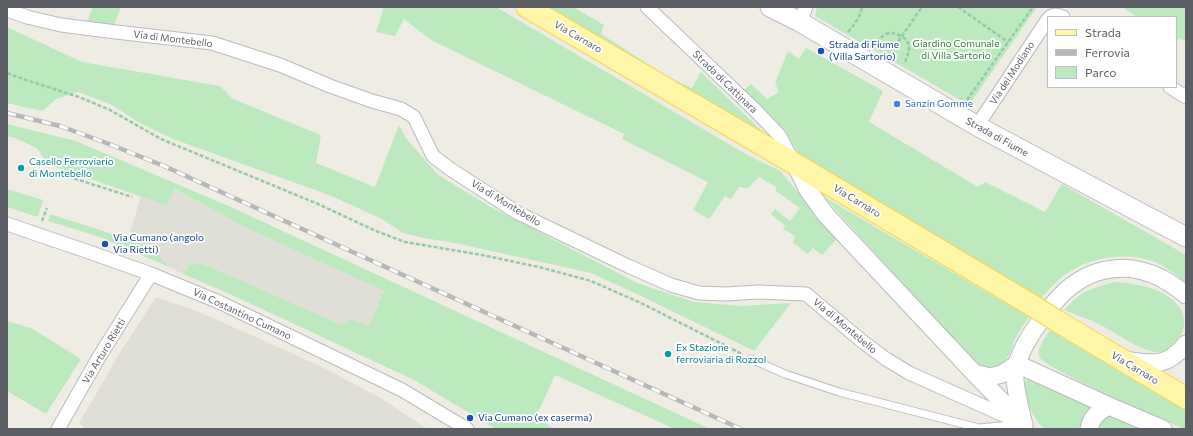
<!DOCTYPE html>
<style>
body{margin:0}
#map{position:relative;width:1193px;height:436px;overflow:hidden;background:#efede3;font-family:Commissioner,sans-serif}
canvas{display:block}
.frame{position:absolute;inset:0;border:8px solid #5b5f65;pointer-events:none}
.legend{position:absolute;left:1047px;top:16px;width:130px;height:72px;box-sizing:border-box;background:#fff;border:1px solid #bdbfc1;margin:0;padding:5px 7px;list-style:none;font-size:12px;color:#5b5f65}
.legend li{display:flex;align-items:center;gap:8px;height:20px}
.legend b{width:20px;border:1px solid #bdbfc1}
</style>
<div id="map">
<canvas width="1193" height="436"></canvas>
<div class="frame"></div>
<ul class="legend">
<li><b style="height:5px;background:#fff6a8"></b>Strada</li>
<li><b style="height:5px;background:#b6b7b8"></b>Ferrovia</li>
<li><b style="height:11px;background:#bde9bf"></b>Parco</li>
</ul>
</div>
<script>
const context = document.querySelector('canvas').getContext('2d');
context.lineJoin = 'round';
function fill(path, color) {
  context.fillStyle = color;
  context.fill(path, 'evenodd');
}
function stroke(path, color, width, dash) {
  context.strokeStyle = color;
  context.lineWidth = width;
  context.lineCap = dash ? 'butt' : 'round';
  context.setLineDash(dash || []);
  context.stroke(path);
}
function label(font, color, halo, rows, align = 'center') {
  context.font = font + ' Commissioner,sans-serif';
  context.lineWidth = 3.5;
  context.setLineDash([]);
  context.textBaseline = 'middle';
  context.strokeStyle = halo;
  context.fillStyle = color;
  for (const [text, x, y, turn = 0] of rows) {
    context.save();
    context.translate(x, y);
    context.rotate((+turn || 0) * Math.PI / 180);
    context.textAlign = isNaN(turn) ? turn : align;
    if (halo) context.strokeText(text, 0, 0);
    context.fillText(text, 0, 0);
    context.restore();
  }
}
fill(new Path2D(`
 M174,189L246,228L384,291L369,326L351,319L342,325L224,273L200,263L189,265L183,274L169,267L160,257L128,239L141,196L166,205Z
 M156,297L197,311L276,346L328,370L382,399L427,429H86L79,423L121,351Z`), '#dfded7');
fill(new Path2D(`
 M93,7H121L113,28L87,22Z
 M384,7H496L749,156L780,171L838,238L822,255L813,248L807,254L793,242L795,236L783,229L785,226L771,214L775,209L790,221L800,208L776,191V187L759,177L748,188L739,187L731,199L725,196L709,219L693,210L708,182L622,139L624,134L431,40L404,19L395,36L376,32Z
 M544,7H573L604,25L601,34L668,77L692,88L701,72L771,140Z
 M817,7H1037L969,105L815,16Z
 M1122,7H1186V42L1180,38L1176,43V17H1137Z
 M7,27L82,62L220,86L233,99L321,135L316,163L375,187L399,125L406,138L437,174L489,206L637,283L694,302L741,306L791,303L754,351L641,296L591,273L455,243L424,238L403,233L382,219L329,195L173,139L138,122L112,105L78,92L56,99L42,111L7,103Z
 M806,48L883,91L869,122L978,187L985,182L1045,212L1062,184L1186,255V283C1175,274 1161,262 1146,259C1120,253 1091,258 1069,272C1059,278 1049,290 1041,298L801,158L785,130L744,90L751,84L767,99L779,92L775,83L788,51L799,59Z
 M7,124L76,141L231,207L710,429H675L555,375L536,417L554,429H496L414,380L232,295L183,274L189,265L200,263L224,273L342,325L351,319L369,326L384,291L246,228L175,189L166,205L55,167L43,158L38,149L15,138L7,136Z
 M7,189L43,200L38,217L7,207Z
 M824,197L1029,317C1024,324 1019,331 1015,339C1013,342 1013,347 1011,351C1004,366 993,370 977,365Z
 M50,214L128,239L148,247L160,257L169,267L100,237L48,221Z
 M1114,282C1136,283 1166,288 1180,308C1192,325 1176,354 1155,352C1141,351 1114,332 1101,325C1089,319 1076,315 1064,310C1081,291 1090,289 1114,282Z
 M7,321L31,328L81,359L46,414L7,391Z
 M1050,330L1186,411V429C1170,425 1044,367 1040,358C1035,350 1046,337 1050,330Z
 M1029,379L1093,406C1085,412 1081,419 1080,429H1044C1030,414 1026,401 1024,382Z
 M1108,416L1116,417L1141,429H1097L1102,420Z`), '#bde9bf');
const service = new Path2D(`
 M751,359L785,374L839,392L979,428L1020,424`);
const minor = new Path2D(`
 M647,7L754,109L779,135L793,161
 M7,10L27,17L61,25L116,32L212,43L280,65L330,86L372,101L401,109L414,117L433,156L450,169L518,213L628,266L671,285L699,293L727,294L758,292L806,294L863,342L886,359L909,373L1019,422
 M1050,17C1055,14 1058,15 1063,17
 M800,22L806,7
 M1170,87L1186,97
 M977,126L1048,19
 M7,224L89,252L151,274L219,302L402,390L467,429
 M58,429L99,357L151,274`);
const tertiary = new Path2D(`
 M795,164L808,190L826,215L974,373L1024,424
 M1125,360C1153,364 1166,368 1186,344
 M974,373L990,377L1002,374L1017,364L1109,406L1163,429
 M1024,425C1021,413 1014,385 1015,374C1016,357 1031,333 1041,320C1046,314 1050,308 1054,303C1081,270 1122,258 1161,278C1170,283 1178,288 1186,295
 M1089,429C1091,417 1099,411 1109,406`);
const secondary = new Path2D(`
 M770,7L800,22L977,126L1186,237`);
const primary = new Path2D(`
 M527,7L795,164L1035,307
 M1057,321L1186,398`);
stroke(service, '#b8bbc0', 9);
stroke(minor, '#b8bbc0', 15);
stroke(tertiary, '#b8bbc0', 19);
stroke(secondary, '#b8bcc2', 21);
stroke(primary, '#fcd54e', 23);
stroke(new Path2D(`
 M958,7L1008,42
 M848,32C855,24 860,17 862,7
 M873,47C877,43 881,36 886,34C891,32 894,33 899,35C913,41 910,52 904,64
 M888,56L922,7
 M7,73L26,80L79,97L110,110L161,139L318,204L376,231L405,242L482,255L543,268L591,281L641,303L742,354
 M967,100L1033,7
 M57,173L132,197
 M42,221L47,208`), '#95caa7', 2.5, [4, 2]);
stroke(service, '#fff', 7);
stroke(minor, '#fff', 13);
stroke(tertiary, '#fff', 17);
stroke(secondary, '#fff', 19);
stroke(primary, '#fff6a8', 21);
const rail = new Path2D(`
 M7,113L60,126L109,144L164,166L741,429`);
stroke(rail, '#b6b7b8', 4.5);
stroke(rail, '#fff', 3, [9]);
const primaryBridge = new Path2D(`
 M1035,307L1057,321`);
stroke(primaryBridge, '#fcd54e', 23, []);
stroke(primaryBridge, '#fff6a8', 21);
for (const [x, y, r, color] of [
 [821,51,4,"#1a4fb4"],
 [897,104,4,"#3f7fe0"],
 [21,168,4,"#0f9aa8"],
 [105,244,4,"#1a4fb4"],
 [668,354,4,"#0f9aa8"],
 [470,418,4,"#1a4fb4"]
]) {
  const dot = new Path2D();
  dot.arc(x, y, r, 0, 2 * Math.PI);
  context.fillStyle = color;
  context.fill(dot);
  stroke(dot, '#fff', 1.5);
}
label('10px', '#5b5f65', '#fff', [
 ["Via Carnaro",578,37,30],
 ["Via di Montebello",173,39,7],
 ["Via dei Modiano",1012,73,-57],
 ["Strada di Cattinara",725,82,44],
 ["Strada di Fiume",997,137,29],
 ["Via Carnaro",857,201,31],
 ["Via di Montebello",506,203,31],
 ["Via Costantino Cumano",242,314,25],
 ["Via di Montebello",845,326,40],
 ["Via Arturo Rietti",104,351,-59],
 ["Via Carnaro",1135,368,31]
]);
label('10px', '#2d8236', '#fff', [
 ["Giardino Comunale",956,44],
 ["di Villa Sartorio",956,56]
]);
label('10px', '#164399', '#fff', [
 ["Strada di Fiume",829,45],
 ["(Villa Sartorio)",829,57],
 ["Via Cumano (angolo",113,238],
 ["Via Rietti)",113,250],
 ["Via Cumano (ex caserma)",478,418]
], 'left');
label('10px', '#366cbe', '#fff', [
 ["Sanzin Gomme",905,104]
], 'left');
label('10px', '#0d838f', '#fff', [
 ["Casello Ferroviario",29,162],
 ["di Montebello",29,174],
 ["Ex Stazione",676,348],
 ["ferroviaria di Rozzol",676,360]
], 'left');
</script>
